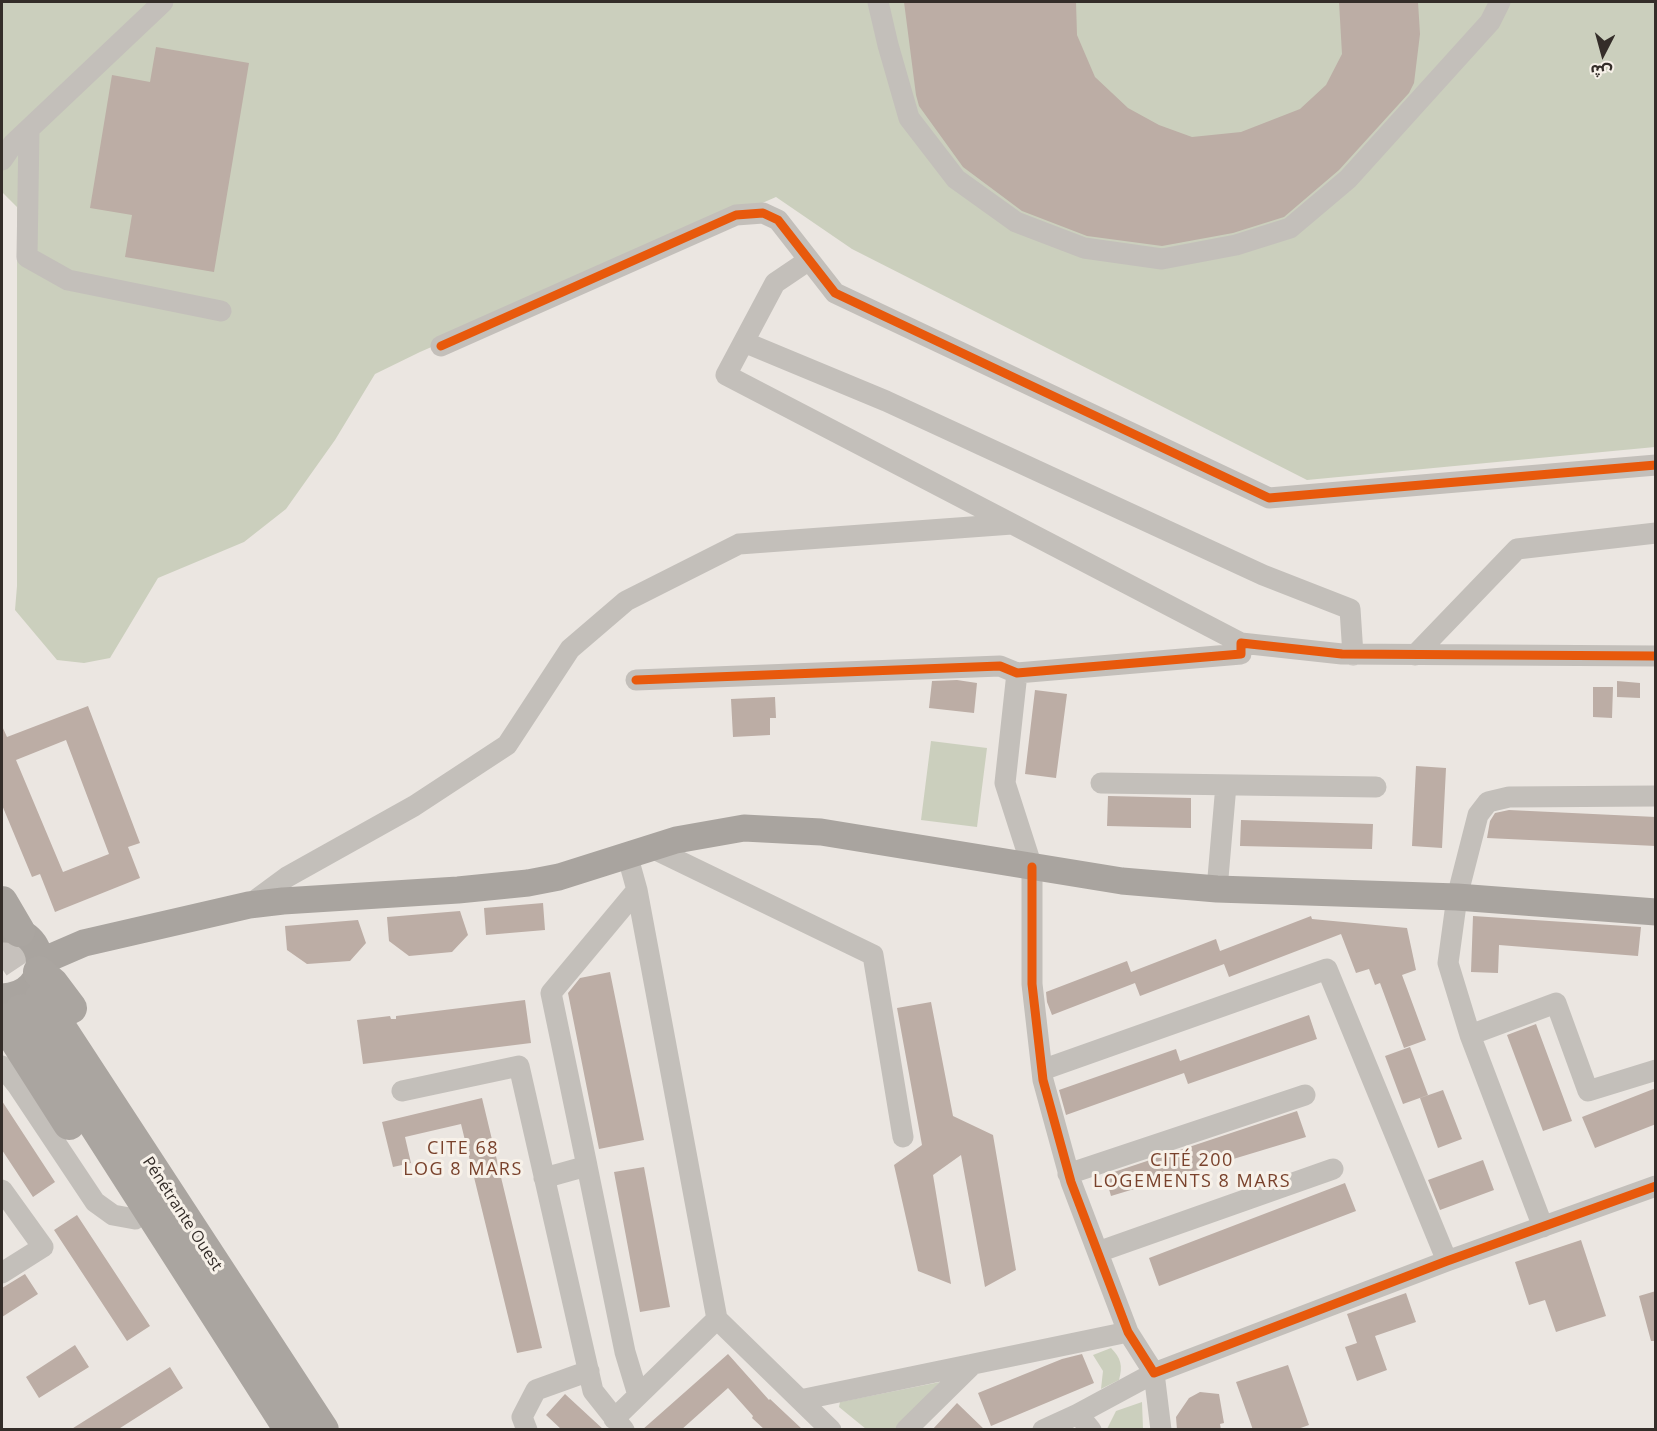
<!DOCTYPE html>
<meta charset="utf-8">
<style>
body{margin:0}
#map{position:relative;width:1657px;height:1431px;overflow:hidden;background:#ebe6e1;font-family:"Open Sans","Noto Sans Arabic",sans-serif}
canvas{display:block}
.frame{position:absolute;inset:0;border:3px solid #342d29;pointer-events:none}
.north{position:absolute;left:1573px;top:24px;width:60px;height:60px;-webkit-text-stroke:4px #f7f1e9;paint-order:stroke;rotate:186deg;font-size:16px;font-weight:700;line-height:24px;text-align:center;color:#342d29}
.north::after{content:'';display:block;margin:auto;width:21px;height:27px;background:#342d29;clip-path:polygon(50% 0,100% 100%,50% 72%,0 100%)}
</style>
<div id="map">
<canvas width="1657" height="1431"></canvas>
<div class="frame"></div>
<div class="north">ش</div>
</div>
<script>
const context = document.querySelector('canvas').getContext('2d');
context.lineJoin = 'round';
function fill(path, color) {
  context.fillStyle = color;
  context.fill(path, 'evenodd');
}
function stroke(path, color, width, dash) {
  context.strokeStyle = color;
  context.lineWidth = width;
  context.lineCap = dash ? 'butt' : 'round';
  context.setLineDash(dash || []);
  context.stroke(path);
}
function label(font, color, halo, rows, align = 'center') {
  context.font = font + ' "Open Sans",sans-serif';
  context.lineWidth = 6;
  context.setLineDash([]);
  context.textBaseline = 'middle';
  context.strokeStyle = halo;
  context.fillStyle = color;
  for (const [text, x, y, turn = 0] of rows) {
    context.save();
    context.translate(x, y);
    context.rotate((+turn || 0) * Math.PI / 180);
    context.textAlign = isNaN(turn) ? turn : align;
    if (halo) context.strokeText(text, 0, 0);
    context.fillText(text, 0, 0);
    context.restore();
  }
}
fill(new Path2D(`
 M2,2H1655V447L1307,480L852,249L776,197L420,352L375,374L335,440L286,509L244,542L158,578L110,658L84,663L57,660L15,610L17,586V207L2,192Z
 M931,741L987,748L977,827L921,820Z
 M1111,1348C1121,1358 1123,1366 1119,1380L1101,1389L1103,1371L1093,1355Z
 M940,1382L895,1429H866L839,1407L840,1402Z
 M1142,1402L1143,1429H1107L1116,1411Z`), '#cbcfbd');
fill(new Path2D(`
 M904,2H1076L1077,35L1095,77L1128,108L1159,125L1192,137L1241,132L1300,109L1326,85L1342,54L1339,2H1418L1420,34L1414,83L1409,93L1339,170L1284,217L1233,233L1162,246L1087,236L1022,211L963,167L919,106L916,95Z
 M156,47L249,63L214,272L125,257L132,215L90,208L112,75L150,82Z
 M957,680L977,683L974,713L929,708L932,681Z
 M1617,681L1640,683V698L1617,697Z
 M1593,687H1613L1612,718L1593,717Z
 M1035,690L1067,694L1056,778L1025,774Z
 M775,697L776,718H770V735L733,737L731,699Z
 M88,706L140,843L128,847L140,878L55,912L40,874L32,877L2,805V726L7,737ZM66,740L109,854L63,872L16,760Z
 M1416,766L1446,768L1442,848L1412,846Z
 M1108,796L1191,798V828L1107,826Z
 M1509,810L1656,817V846L1487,838L1490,821L1495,813Z
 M1241,820L1373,824L1372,849L1240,846Z
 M543,903L545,930L486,935L484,908Z
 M460,911L468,935L452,952L409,956L389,941L387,917Z
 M1311,916L1312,919L1407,928L1416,970L1402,975L1426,1040L1404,1048L1380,983L1375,985L1369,969L1356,973L1341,934L1229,977L1224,964L1140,996L1135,983L1052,1015L1047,1002L1046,992L1127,961L1131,972L1216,939L1220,951Z
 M1473,916L1641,927L1638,956L1499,945L1498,973L1471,972Z
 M358,920L366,943L350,961L307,964L287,950L285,926Z
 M610,972L644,1140L599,1149L568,993L580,978Z
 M525,1000L531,1043L363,1064L357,1020L390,1016L391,1019H396V1016Z
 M931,1002L953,1116L993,1135L1016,1270L985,1287L961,1155L933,1175L951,1284L918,1271L894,1165L922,1145L897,1008Z
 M1309,1015L1317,1039L1188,1084L1184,1073L1066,1115L1059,1090L1176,1049L1180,1061Z
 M1536,1024L1572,1121L1543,1131L1507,1035Z
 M1410,1047L1428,1095L1403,1104L1385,1056Z
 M1656,1088V1124L1595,1148L1582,1117Z
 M1443,1090L1462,1139L1438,1148L1420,1098Z
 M482,1098L542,1348L517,1353L461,1124L405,1137L411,1163L393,1167L382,1122Z
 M2,1101L55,1182L33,1197L2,1150Z
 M1297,1111L1306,1137L1111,1196L1105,1175Z
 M1483,1160L1494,1190L1440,1210L1428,1180Z
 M644,1167L670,1307L640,1312L614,1172Z
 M1345,1183L1356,1211L1159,1286L1149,1258Z
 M77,1215L150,1326L127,1341L54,1230Z
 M1581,1240L1606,1316L1556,1332L1545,1300L1529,1305L1515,1262Z
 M25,1274L38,1294L2,1317V1288Z
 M1656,1291V1341H1651L1639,1296Z
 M1406,1293L1416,1322L1375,1336L1387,1370L1357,1381L1345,1347L1357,1343L1347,1314Z
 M75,1345L89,1367L39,1398L26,1377Z
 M728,1354L769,1400L770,1399L803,1430H765L752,1418L753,1416L728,1388L681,1430H642Z
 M1082,1354L1094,1383L991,1426L978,1393L1062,1359Z
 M1288,1365L1309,1425L1295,1430H1253L1236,1382Z
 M170,1367L183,1388L117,1430H70Z
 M1200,1392L1219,1394L1224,1423L1220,1424L1221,1430H1177L1176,1417L1189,1398Z
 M565,1394L604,1430H562L546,1415Z
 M957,1403L985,1430H932Z`), '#bcada5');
stroke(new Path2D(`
 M2,940L41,998`), '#c6c1bc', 32, [32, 16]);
stroke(new Path2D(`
 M878,2L888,45L909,118L956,179L1016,222L1084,248L1162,259L1236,245L1290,228L1348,179L1490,22L1500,2
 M29,130L27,257L68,280L221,311
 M2,160L13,144L163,2
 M809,260L775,283L726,375L1241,643
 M744,342L886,401L1263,575L1350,609L1353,655
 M441,346L736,215L763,213L778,220L835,293L1269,498L1656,465
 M1415,655L1517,549L1656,533
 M1017,673L1005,783L1032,867V984L1043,1080L1071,1182L1128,1332L1154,1373L1447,1261L1656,1186
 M636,680L1000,666L1017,673L1241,654V643L1342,654L1656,656
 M1101,783L1376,787
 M650,847L873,955L903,1137
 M627,854L637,890L717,1319L831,1430
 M1217,889L1226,785
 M249,905L287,877L414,806L507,745L570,649L626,601L739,544L1012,524
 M1470,1035L1556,1003L1588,1091L1656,1070
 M2,1066L17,1085L95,1202L113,1215L135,1219
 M1042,1070L1327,969L1447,1261
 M402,1091L519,1066L593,1391L624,1430
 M587,1166L551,993L637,890
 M1068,1174L1305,1095
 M544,1178L587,1166L625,1352L638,1395
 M2,1190L43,1247L2,1273
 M1543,1227L1470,1035L1448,963L1457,897L1478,815L1488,802L1509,797L1656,796
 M1098,1252L1333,1169
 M800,1400L1128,1332
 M614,1419L717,1319
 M527,1430L522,1417L536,1390L589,1371
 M906,1430L973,1364
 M1043,1430L1078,1414
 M1091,1430L1078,1414L1154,1373L1161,1430`), '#c3bfba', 21);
stroke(new Path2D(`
 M2,929C50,927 54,995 2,997
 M40,962L84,943L249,905L283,901L458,890L528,883L559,877L676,840L744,828L821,832L1122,881L1217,889L1457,897L1656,912`), '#a9a49f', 27);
stroke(new Path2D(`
 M2,902L19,931
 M39,972L53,984L71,1008
 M41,998L323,1430
 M21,1010L290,1430
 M2,1019L69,1124`), '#aaa5a0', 32);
stroke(new Path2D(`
 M441,346L736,215L763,213L778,220L835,293L1269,498L1656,465
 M636,680L1000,666L1017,673L1241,654V643L1342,654L1656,656
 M1032,867V984L1043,1080L1071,1182L1128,1332L1154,1373L1447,1261L1656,1186`), '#e8590c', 9);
label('16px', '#342d29', '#f7f1e9', [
 ["Pénétrante Ouest",182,1214,57]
]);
context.letterSpacing = '1.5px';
label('18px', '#79422c', '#f7f1e9', [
 ["CITE 68",463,1149],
 ["LOG 8 MARS",463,1170],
 ["CITÉ 200",1192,1161],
 ["LOGEMENTS 8 MARS",1192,1182]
]);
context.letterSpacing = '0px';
</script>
